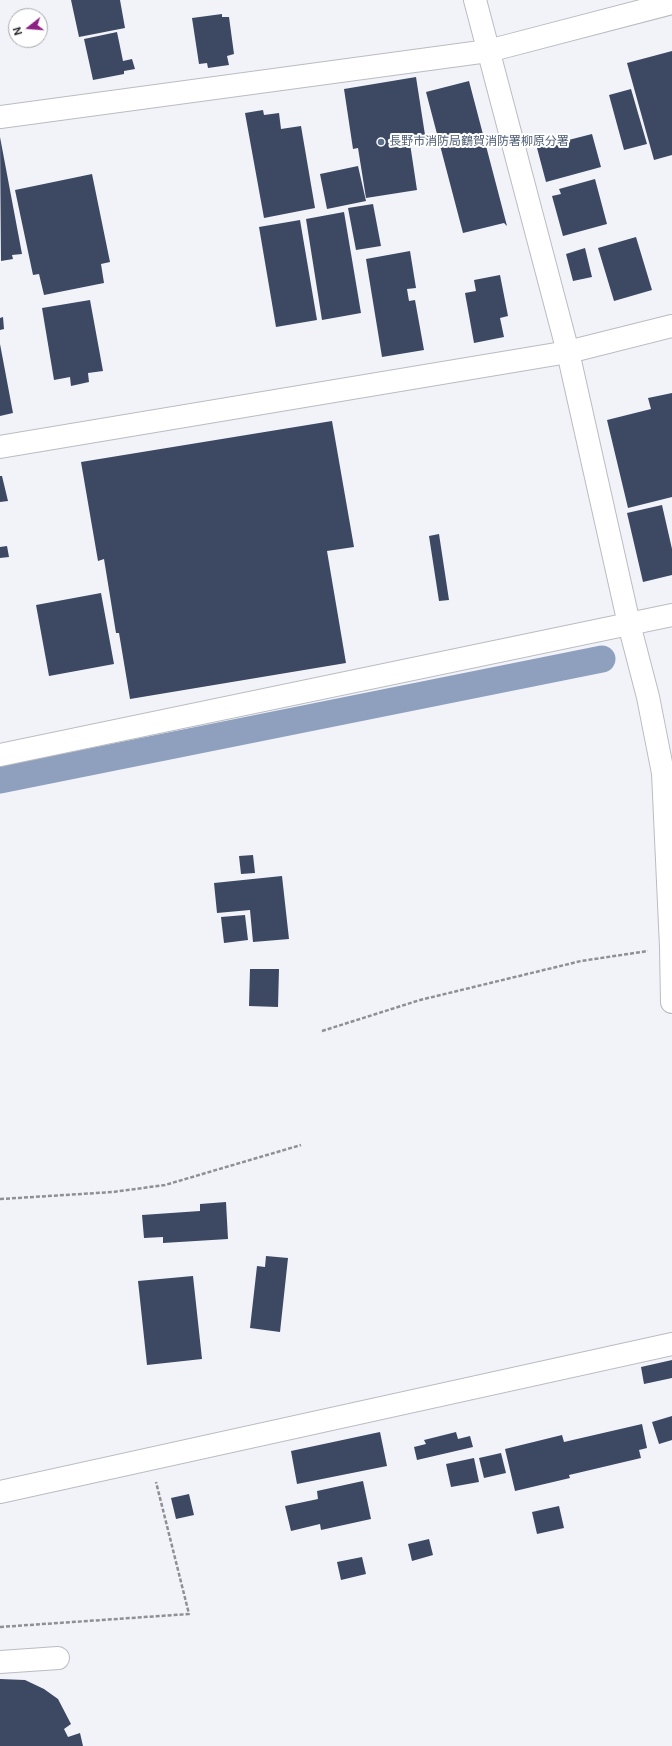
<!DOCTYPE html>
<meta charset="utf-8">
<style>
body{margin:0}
#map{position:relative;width:672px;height:1746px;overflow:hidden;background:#f1f3f9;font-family:"DM Sans",sans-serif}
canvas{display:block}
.north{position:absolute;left:8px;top:8px;width:40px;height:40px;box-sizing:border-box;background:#fff;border:1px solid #a9aaab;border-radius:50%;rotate:253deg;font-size:11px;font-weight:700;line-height:16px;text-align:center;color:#292a2c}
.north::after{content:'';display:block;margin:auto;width:14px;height:18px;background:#8d2083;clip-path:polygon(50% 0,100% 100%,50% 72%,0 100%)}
</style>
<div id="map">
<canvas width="672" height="1746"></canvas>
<div class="north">N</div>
</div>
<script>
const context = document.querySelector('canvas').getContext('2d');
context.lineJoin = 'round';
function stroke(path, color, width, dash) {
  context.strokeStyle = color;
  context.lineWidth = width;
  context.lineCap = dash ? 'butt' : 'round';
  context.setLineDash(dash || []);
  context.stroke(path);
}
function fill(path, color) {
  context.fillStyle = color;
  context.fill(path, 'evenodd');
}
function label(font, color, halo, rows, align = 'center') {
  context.font = font + ' "DM Sans","Noto Sans JP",sans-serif';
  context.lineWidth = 4;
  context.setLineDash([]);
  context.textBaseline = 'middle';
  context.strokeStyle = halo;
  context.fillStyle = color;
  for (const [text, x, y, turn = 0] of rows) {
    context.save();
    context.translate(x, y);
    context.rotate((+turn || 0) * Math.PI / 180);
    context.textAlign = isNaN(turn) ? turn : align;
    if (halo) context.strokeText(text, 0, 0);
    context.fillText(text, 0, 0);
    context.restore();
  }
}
stroke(new Path2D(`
 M0,780L602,659`), '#8fa0be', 27);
fill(new Path2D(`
 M71,0H120L125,28L79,37Z
 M222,14V17H229L234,54L227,56L229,65L208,68L207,63L199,64L192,18Z
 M117,32L123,61L132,59L135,69L124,71V74L93,80L84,39Z
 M672,51V155L654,160L627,63Z
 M416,77L425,135L409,137L417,190L366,198L358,148L353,149L344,89Z
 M469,81L507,226L504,223L463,233L426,92Z
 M631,89L647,144L624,150L609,95Z
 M263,110L264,115L279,113L281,129L301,126L315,208L264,218L245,113Z
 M592,134L601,167L546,182L537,148Z
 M0,137L22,254L12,255L13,259L1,261Z
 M358,166L366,201L327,209L320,174Z
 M92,174L110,262L101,264L104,283L44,295L39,274L33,275L15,190Z
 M595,179L607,224L563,236L552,196L561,194L559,189Z
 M373,204L381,246L356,250L348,208Z
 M344,212L361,313L322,320L306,219Z
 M300,220L317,320L276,327L259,227Z
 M636,237L652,290L614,301L598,248Z
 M585,248L592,277L573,281L566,254Z
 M410,251L416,288L407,289L409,301L415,300L424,350L382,357L366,259Z
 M500,275L508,316L500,318L504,337L474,343L465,293L476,291L474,280Z
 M90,300L103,371L88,373L89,382L71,386L70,377L54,380L42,308Z
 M3,317L4,329L0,330V318Z
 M0,344L13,413L0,416Z
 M672,393V497L628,508L607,420L651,409L648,398Z
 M332,421L354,547L327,551L346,663L130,699L119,633H116L104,559L98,561L81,462Z
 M0,476H2L8,501L0,502Z
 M662,505L672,549V575L643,582L627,513Z
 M439,534L449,600L439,601L429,536Z
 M7,546L9,557L0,558V547Z
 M101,593L114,664L49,676L36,605Z
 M253,855L255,873L241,874L239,856Z
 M282,876L289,939L253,942L250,910L217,913L214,883Z
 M245,915L248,940L224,943L221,917Z
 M250,969H279L278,1007L249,1006Z
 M226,1202L228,1239L163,1243V1237L144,1238L142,1215L200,1211V1204Z
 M266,1256L288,1258L280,1332L250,1328L257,1266L265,1267Z
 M193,1276L202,1359L147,1365L138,1281Z
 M672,1360V1378L644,1384L641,1367Z
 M672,1416V1440L659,1444L652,1422Z
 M642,1424L647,1448L639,1450L641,1458L569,1475L570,1478L515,1491L505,1449L562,1435L564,1442Z
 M380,1432L387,1466L297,1484L291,1451Z
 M456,1432L458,1439L470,1436L473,1447L417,1460L414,1447L426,1444L424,1440Z
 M501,1453L506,1473L484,1478L479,1458Z
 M474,1458L479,1482L451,1487L446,1464Z
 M363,1481L371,1519L321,1530L320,1524L291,1531L285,1506L318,1499L317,1491Z
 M189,1494L194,1515L176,1519L171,1498Z
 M559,1506L564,1528L537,1534L532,1512Z
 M429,1539L433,1555L412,1561L408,1544Z
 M362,1557L366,1574L341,1580L337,1562Z
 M0,1679L25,1680L44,1689L58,1699L71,1724L64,1729L68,1737L80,1733L83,1746H0Z`), '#3d4863');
const minor = new Path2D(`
 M475,0L568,352L629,624L648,697L663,773L671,947L672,1002
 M0,117L488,51L672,3
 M0,447L568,352L672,326
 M0,755L672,615
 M0,1492L672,1344
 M0,1662L58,1658`);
stroke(minor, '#babcc2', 24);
stroke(new Path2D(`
 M322,1031L420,1000L581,961L648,951
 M0,1199L113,1192L165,1185L301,1145
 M0,1627L189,1614L156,1482`), '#8e9094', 2.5, [4, 2]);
stroke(minor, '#fff', 22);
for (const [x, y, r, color] of [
 [381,142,4,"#5c6f8a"]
]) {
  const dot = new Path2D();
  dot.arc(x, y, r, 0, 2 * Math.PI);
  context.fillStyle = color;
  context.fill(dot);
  stroke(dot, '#fff', 1.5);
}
label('12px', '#4e5e75', '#fff', [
 ["長野市消防局鶴賀消防署柳原分署",389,142]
], 'left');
</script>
